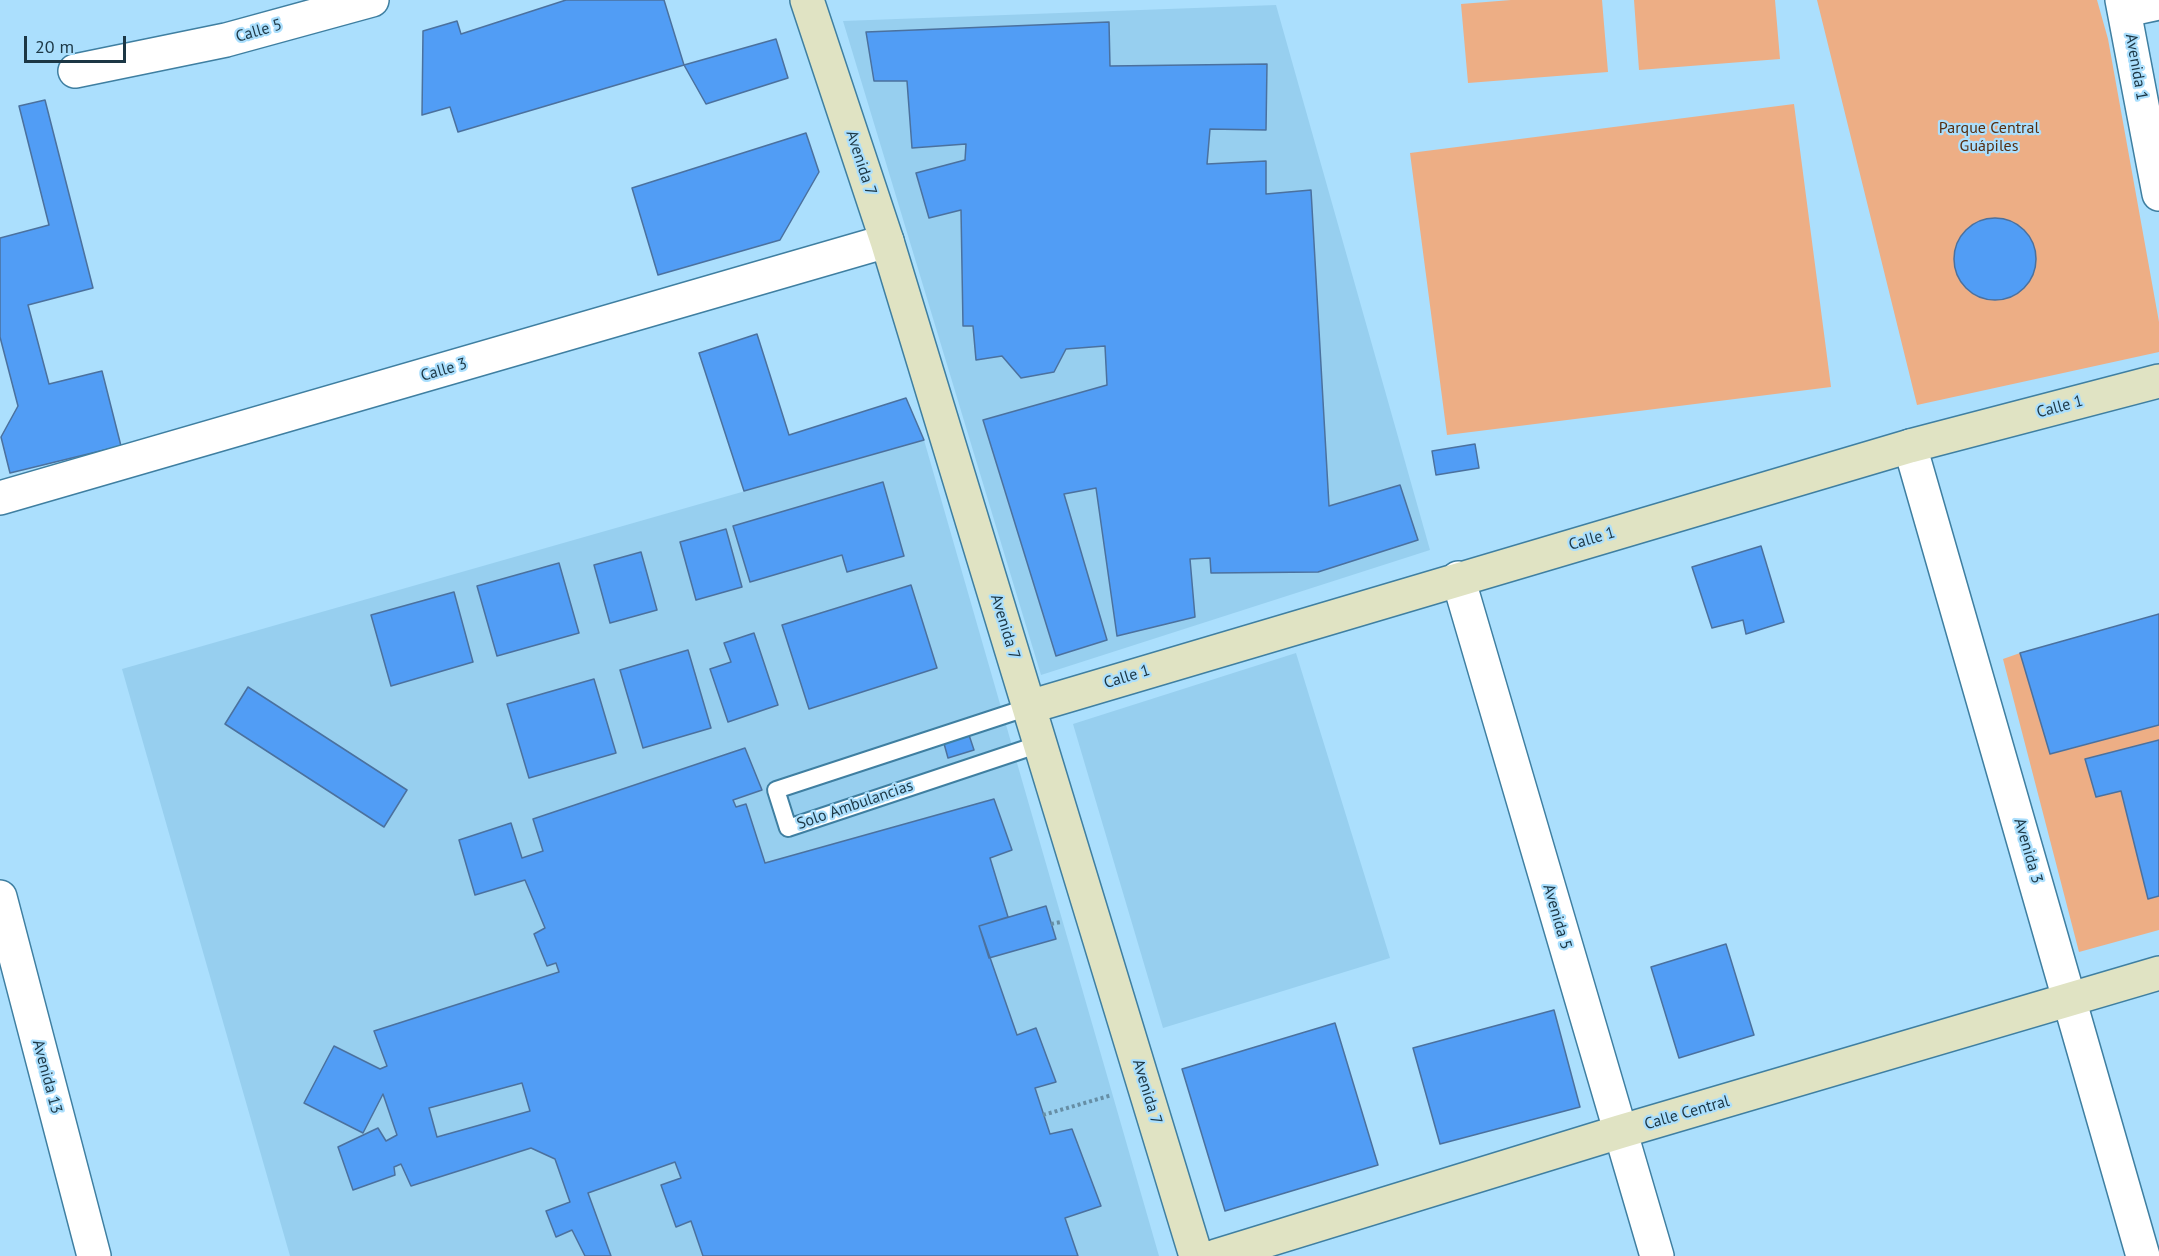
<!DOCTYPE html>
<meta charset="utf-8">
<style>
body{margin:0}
#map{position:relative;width:2159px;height:1256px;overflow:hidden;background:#abdffd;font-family:"PT Sans",sans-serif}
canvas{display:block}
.scale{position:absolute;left:24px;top:36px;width:102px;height:27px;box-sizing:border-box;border:3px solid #1c3745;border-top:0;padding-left:8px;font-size:18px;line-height:21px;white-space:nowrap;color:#1c3745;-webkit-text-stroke:4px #abdffd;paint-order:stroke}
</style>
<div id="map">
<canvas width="2159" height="1256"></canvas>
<div class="scale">20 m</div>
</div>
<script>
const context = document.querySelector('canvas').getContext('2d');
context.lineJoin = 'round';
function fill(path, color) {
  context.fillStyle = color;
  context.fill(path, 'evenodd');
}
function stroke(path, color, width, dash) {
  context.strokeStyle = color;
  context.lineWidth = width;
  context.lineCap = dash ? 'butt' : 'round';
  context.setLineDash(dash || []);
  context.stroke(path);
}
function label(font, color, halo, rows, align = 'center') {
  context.font = font + ' "PT Sans",sans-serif';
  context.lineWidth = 4.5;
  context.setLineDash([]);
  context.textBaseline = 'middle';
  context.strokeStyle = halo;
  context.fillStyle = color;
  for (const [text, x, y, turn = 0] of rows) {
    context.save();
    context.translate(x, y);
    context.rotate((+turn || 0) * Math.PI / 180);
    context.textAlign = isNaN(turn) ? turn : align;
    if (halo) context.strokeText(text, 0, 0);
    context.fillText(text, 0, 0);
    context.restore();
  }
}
fill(new Path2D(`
 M1276,5L1430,550L1041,675L843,21Z
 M924,440L1159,1256H290L122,669Z
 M1296,653L1390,958L1163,1028L1073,724Z`), '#97cfef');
fill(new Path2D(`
 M1511,0H1602L1608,72L1468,83L1461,4Z
 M1634,0H1775L1780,59L1639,70Z
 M1817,0H2097L2108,39L2159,322V352L1917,405Z
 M1794,104L1831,387L1447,435L1410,153Z
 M2020,653L2051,754L2159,725V740L2086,759L2096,797L2121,791L2149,899L2159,896V930L2079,952L2003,659Z`), '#edae85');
const building = new Path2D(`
 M566,0H664L684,65L458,132L450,107L422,115L423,31L457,21L461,34Z
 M1109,22L1110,66L1267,64L1266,130L1210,129L1207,164L1266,161V194L1311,190L1329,506L1400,485L1418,540L1318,572L1211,573L1210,558L1190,559L1195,617L1117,636L1096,488L1064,494L1107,640L1056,656L983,420L1107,385L1105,346L1066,349L1054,372L1021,378L1002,356L976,360L973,326H963L961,210L929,218L916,173L965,160L966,144L912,148L907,81H874L866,32Z
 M776,39L788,78L706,104L684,65Z
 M45,100L93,288L28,305L49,384L102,371L121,446L10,473L1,437L18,406L0,337V238L49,225L19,106Z
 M806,133L819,172L780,240L658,275L632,188Z
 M1954 259a41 41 0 1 1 82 0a41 41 0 1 1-82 0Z
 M757,334L789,435L906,398L924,440L744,491L699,353Z
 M1475,444L1479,468L1436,475L1432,451Z
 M883,482L904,556L847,572L842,555L750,582L733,526Z
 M726,529L742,587L696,600L680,542Z
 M1761,546L1784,622L1746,634L1743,620L1712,628L1692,567Z
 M641,552L657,610L610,623L594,565Z
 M559,563L579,633L497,656L477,586Z
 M911,585L937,668L809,709L782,625Z
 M454,592L473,662L391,686L371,615Z
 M2159,614V725L2050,754L2020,653Z
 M754,633L778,705L728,722L710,669L731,662L724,643Z
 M688,650L711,728L643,748L620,670Z
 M594,679L616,753L529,778L507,704Z
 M248,687L407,790L384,827L225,724Z
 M968,732L974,750L948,758L943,740Z
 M2159,740V896L2148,899L2121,791L2096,797L2085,759Z
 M745,748L762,790L733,800L736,807L746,804L765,863L994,799L1012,850L990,858L1008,917L979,926L1017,1035L1036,1028L1056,1082L1035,1088L1050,1134L1072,1129L1101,1206L1065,1218L1078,1256H703L691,1221L676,1227L661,1185L681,1178L675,1162L588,1193L611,1256H585L572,1230L556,1237L546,1211L570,1202L555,1159L531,1148L411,1186L401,1164L394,1167L395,1175L353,1190L338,1147L378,1128L386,1141L397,1135L383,1094L363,1133L304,1103L334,1046L380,1069L387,1066L374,1031L559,972L556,963L547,966L534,934L545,928L525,880L475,895L459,840L511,823L522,858L543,851L533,819ZM522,1083L530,1111L437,1137L429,1108Z
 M1046,906L1056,939L989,958L979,926Z
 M1726,944L1754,1035L1679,1058L1651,967Z
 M1554,1010L1580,1107L1440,1144L1413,1048Z
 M1335,1023L1378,1165L1225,1211L1182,1069Z`);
fill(building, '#519df5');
stroke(building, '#4b719e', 1.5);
const lane = new Path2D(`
 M1029,707L776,790L788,828L1040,744`);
const street = new Path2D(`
 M2122,0L2159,194
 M2126,10L2159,3
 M75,71L226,40L372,0
 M1910,446L2143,1256
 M0,498L887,241
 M1458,578L1657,1256
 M0,897L94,1256`);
const secondary = new Path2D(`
 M807,0L887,241L1196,1256
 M1029,707L1910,446L2159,381
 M1216,1256L1619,1132L2159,973`);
stroke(lane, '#3f7fa1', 20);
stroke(street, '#3f7fa1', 36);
stroke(secondary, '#3f7fa1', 36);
stroke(new Path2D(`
 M1051,924L1061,922
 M1043,1115L1112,1095`), '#668ea5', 4, [3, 3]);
stroke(lane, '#fff', 16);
stroke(street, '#fff', 33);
stroke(secondary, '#e0e3c3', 33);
label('16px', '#1c3745', '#abdffd', [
 ["Calle 5",259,31,-16],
 ["Avenida 1",2136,67,80],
 ["Avenida 7",861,163,72],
 ["Calle 3",444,370,-16],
 ["Calle 1",2060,407,-15],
 ["Calle 1",1592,539,-16],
 ["Avenida 7",1005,627,73],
 ["Calle 1",1127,677,-17],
 ["Solo Ambulancias",855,805,-19],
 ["Avenida 3",2028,851,74],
 ["Avenida 5",1557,917,74],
 ["Avenida 13",47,1077,75],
 ["Avenida 7",1147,1092,73],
 ["Calle Central",1687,1113,-16]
]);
label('16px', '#562e10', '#abdffd', [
 ["Parque Central",1989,128],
 ["Guápiles",1989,146]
]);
</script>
